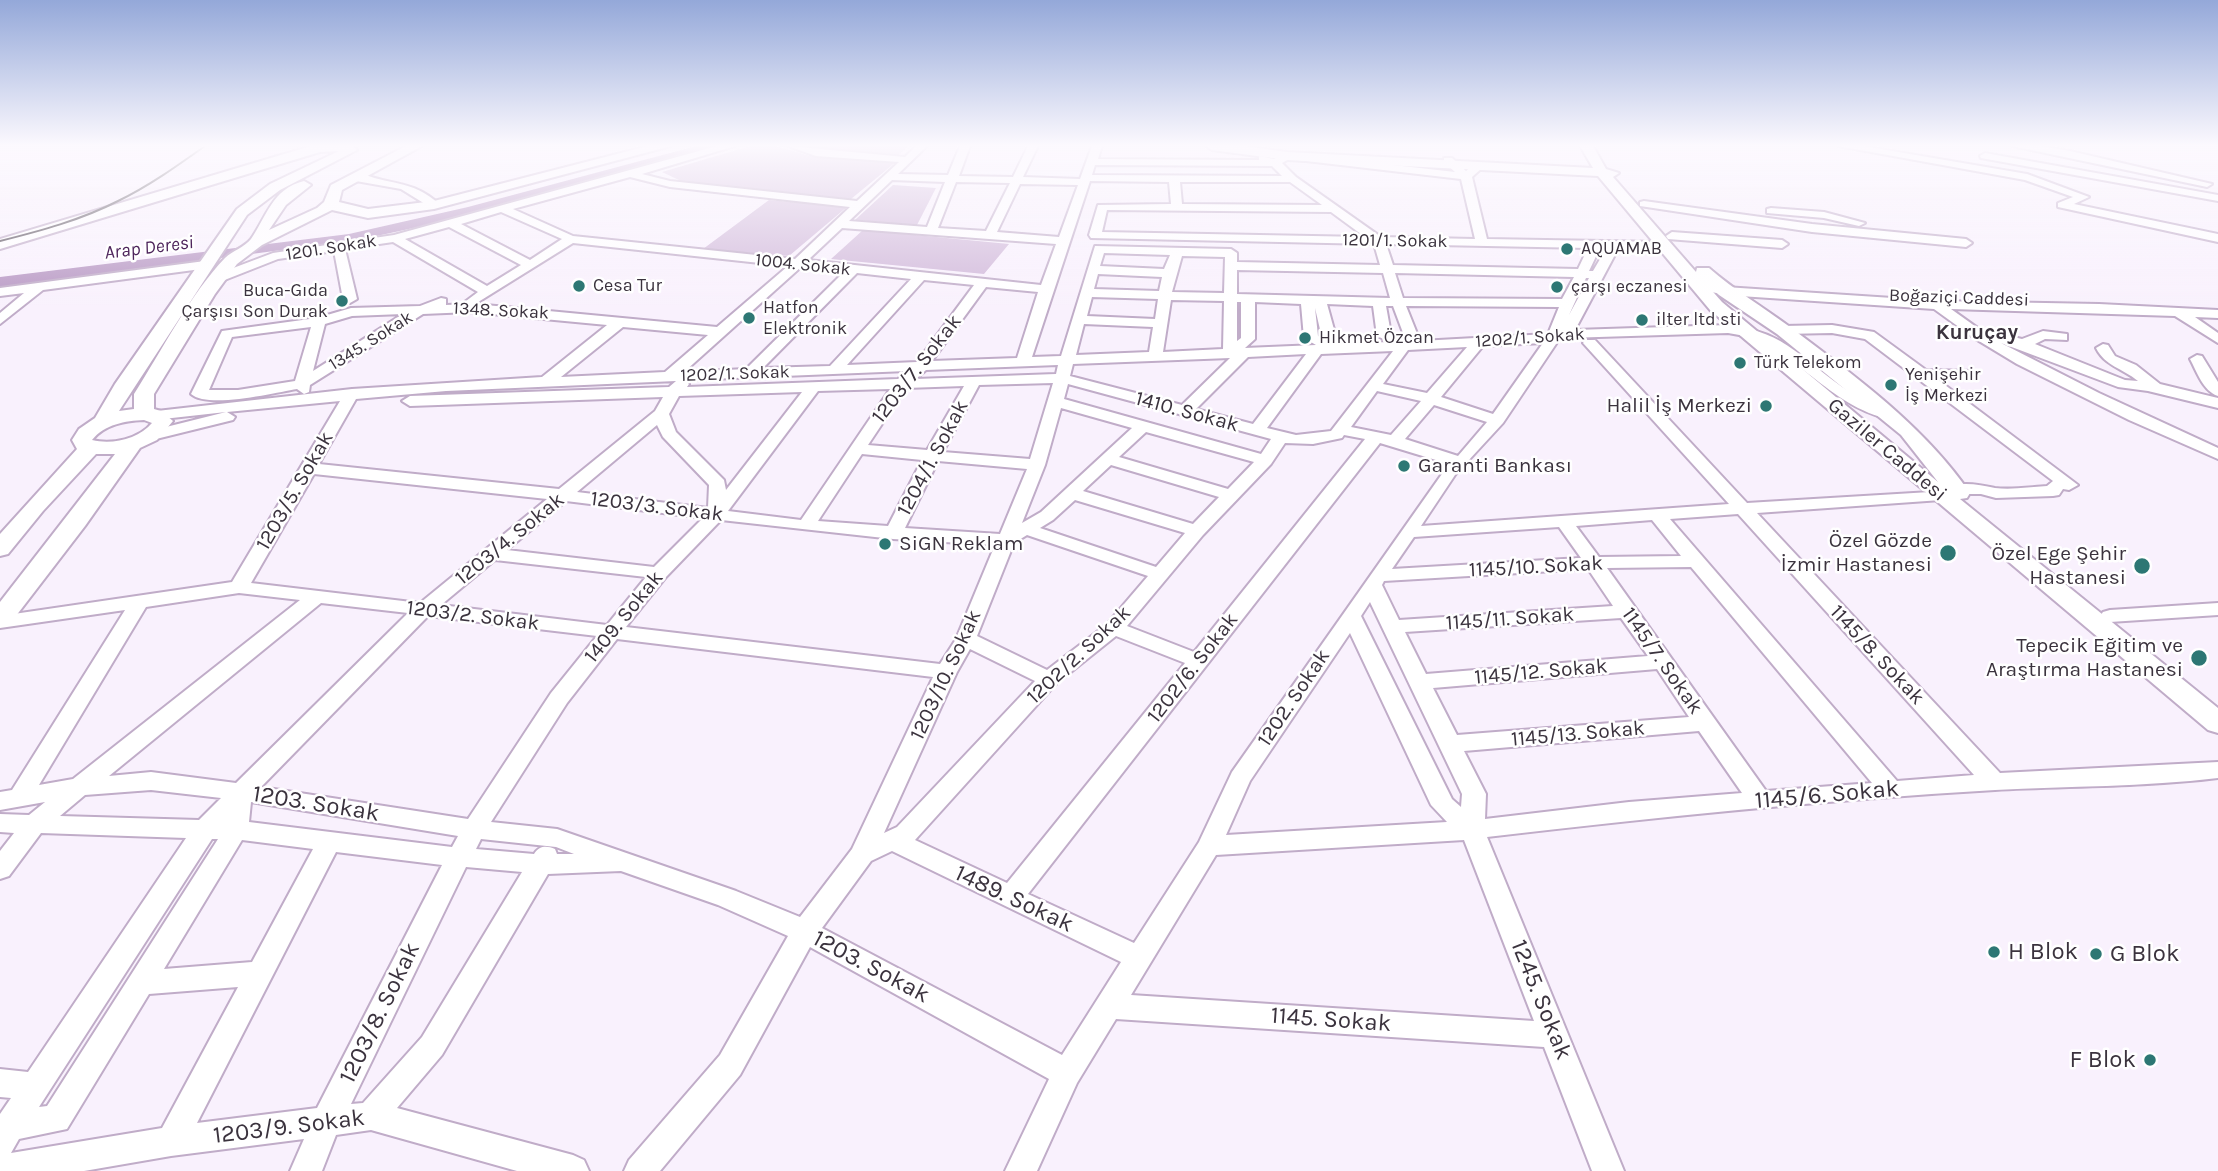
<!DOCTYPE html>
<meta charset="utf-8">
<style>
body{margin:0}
canvas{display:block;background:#f9f1fd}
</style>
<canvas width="2218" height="1171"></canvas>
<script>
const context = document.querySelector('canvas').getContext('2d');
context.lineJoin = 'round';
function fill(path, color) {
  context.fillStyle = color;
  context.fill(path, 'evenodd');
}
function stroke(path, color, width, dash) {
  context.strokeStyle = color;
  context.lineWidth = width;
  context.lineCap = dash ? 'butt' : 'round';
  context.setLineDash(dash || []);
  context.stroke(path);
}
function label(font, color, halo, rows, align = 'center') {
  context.font = font + ' Karla,sans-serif';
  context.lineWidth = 5;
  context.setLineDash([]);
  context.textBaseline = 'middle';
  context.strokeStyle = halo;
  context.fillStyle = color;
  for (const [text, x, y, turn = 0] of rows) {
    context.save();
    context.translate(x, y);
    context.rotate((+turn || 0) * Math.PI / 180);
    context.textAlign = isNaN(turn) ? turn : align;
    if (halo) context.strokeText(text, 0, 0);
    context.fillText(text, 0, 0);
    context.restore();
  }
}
fill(new Path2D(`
 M750,146H776L810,156L896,162L851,199L681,181L662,172Z
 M810,146H909L897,156Z
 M893,185L936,188L917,225L855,220Z
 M769,200L847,207L789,256L703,249Z
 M863,230L1009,244L984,274L831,259Z`), '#d1b9da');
fill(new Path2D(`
 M696,146H722L432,224L358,240L0,287V277L349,234L468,207Z`), '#b797c3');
const minor = new Path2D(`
 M717,146H735L642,174L670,181L857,201L899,162L816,156L788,146L905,157L916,146H927L898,174L948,175L960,146H970L959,176L1013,177L1028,146H1038L1023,177L1080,179L1092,146H1102L1098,159L1259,160V156L1274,159L1287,153L1455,172L1444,162V158H1452L1466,171L1474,164H1482V168L1472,177L1487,239L1664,242L1670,246L1664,250L1618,249L1575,330L1728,325C1788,332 1803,362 1850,392C1862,400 1883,403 1893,413L1885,418C1824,403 1791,341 1728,333L1566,338L1558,341L1503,423L1455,475L1421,526L1729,504L1583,343L1585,340H1595L1747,503L1947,491L1950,495L1941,500L1757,513L2000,773L2218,762V778C2144,787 2069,786 1995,790C1825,800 1656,817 1487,837L1624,1171H1592L1544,1047L1116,1019L1077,1083L1037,1171H1005L1049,1079L810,947L740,1075L660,1171H624L629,1160L720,1055L788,936L718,905L621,871L548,874L442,1055L397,1108L573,1155L584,1160L589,1171H517L371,1130L336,1135L322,1171H290L304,1139L171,1156L84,1171H0V1114L11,1098L0,1097V1069L28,1072L186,838L41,833L9,876L0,879V851L14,833L0,832V814L29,815L45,802L0,810V792L12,790L125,610L0,628V616L232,582L340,401L227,412L235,417L233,420L148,441L140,436L142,433L226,412L154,420L146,415L148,412L352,389L542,377L607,325L470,312L423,314L310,385L309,392L304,394L297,389C274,393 208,409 191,394L222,331L317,318L351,308L420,306L441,298L446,299V305L469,304L466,301L478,292L393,242L345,249L357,299L350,303L343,299L334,251L278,259L217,283L212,282V276L273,253L394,235ZM1289,159L1461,179L1475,239L1381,237L1296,177L1282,163ZM1095,165L1272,166L1282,176L1092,175ZM630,177L670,187L850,207L795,259L573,236L513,209ZM892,180L945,182L927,227L849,221ZM1090,181L1169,182L1171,204L1098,205L1089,235L1091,238L1374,244L1380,265L1237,262V253L1231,249L1095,246L1061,356L1032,357ZM956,182L1010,183L986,231L938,228ZM1180,182H1290L1322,205L1182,204ZM1020,184L1078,185L1059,237L997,232ZM1107,210L1331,212L1365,237L1102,232ZM501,212L562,239L530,260L461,224ZM449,227L521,265L487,286L405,239ZM842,228L1056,244L1041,285L808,260ZM573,243L788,266L717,327L475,304ZM1386,244L1588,248L1578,269L1393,265ZM1600,248L1606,249L1593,271H1589ZM1104,253L1170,255L1164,269L1100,266ZM1182,256L1225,257L1224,293L1172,292ZM801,267L844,272L746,369L684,372ZM1237,270L1383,273L1390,298L1237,294ZM857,273L911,279L830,366L763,368ZM1395,273L1574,277L1562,299L1403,298ZM1098,274L1162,277L1159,291L1094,289ZM1586,278H1589L1569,315ZM924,280L974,285L917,362L847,365ZM986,287L1038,292L1017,358L932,361ZM1092,297L1158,299L1155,319L1087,316ZM1171,300L1224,301L1223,349L1163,352ZM1237,302H1241V338L1237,341ZM1255,302L1301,304L1304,338L1316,345L1245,348L1255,339ZM1327,304L1373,306L1377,336L1390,342L1338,344ZM1386,306H1393L1405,338L1391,334ZM1406,306L1559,307L1548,334L1420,341ZM1315,308L1322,338L1318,336ZM403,314L313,371L325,324L352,316ZM1084,324L1153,327L1149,352L1076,355ZM311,327L295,381L238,390H209L232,337ZM623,327L708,335L665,372L561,377ZM1543,343L1493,414L1441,397L1483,346ZM1467,347L1427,393L1383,384L1408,350ZM1393,351L1331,431L1296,435L1267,428L1321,354ZM1306,354L1253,424L1196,409L1248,357ZM1230,358L1182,405L1070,376L1073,364ZM1058,365L1056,374L916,379L926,370ZM907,371L898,379L687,387L689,384L685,380ZM676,381L669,387L410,396L402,401L410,406L663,397L655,411L559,489L319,464L356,399L446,391ZM1053,383L1030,459L943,452L979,385ZM1068,384L1271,439L1261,454L1064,399ZM964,386L927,450L868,445L906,388ZM890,389L801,520L728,511L818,391ZM1377,391L1421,401L1391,435L1351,427ZM802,392L726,490L724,480L676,432L669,414L679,396ZM1434,405L1487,422L1458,456L1405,439ZM1061,408L1132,428L1041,512L1022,523L1045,465ZM657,425L663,437L709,485L708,508L577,492ZM1146,432L1254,462L1228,489L1119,457ZM1344,435L1365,439L1194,652L1127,626L1203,535L1271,464L1285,443L1313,444L1342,438ZM1380,443L1449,464L1232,772L1199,842L1134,943L1028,894ZM862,454L922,460L888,526L818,521ZM938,461L1027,469L1000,534L905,528ZM1111,465L1219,497L1193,524L1083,491ZM314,474L547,499L420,603L251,583ZM1075,500L1185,533L1156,567L1040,528L1053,520ZM566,501L703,518L654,567L507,550ZM1738,514L1974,775L1897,781L1670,519ZM721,520L893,539L995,545L956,639L940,664L626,627L666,577ZM1652,520L1681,556L1599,557L1576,526ZM1559,527L1581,558L1392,569L1414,537ZM1027,535L1148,576L1107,624L1047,670L977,636L1014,543ZM495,560L646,577L607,625L441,605ZM1691,567L1872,783L1766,791L1607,568ZM1588,569L1613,606L1399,620L1382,585L1384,581ZM239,593L300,600L73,779L39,785L146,607ZM1370,602L1462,794L1461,807L1452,799L1361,616ZM321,603L408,613L236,783L151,772L109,776ZM428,616L597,636L551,693L468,819L261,787ZM1621,618L1648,656L1426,674L1405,632ZM1350,633L1431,805L1447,822L1226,835L1250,781ZM1116,636L1185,663L1007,883L915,840L1056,684ZM617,639L933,677L852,849L800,917L736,891L557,829L491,822L567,703ZM970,649L1035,681L897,827L884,833L957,672ZM1657,669L1689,717L1457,735L1433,688ZM1699,731L1742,793L1629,802L1485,819L1486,794L1464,751ZM151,790L221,798L199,820L60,816L85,795ZM251,802L458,836L452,847L249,822ZM212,839H218L47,1106L39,1107ZM481,839L556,847L574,854H557L555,849C547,846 540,845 534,854L476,849ZM242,840L313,849L252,962L164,969ZM1464,840L1534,1021L1131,995L1216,855ZM892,851L1121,962L1062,1055L822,928L871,861ZM336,852L442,865L317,1108L197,1123ZM466,867L522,872L422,1037L363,1103L351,1104ZM238,987L162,1128L11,1153L19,1139L67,1129L149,994Z
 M1838,146H1863L2027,174L2089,197L2074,204L2218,234V242L2058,207V203L2073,197L2025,180Z
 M2012,146H2040L2070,151L2212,184L2207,187Z
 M1985,153L2218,195V201L1981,158L1980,156Z
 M359,172C387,186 412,178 440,205L430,207L401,189L356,181L354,175Z
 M1644,201L1812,224L1966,239L1972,243L1966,247L1812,232L1640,206V202Z
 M1771,208L1824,212L1865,223L1859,226L1824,218L1767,213V209Z
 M1672,232L1782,240L1788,244L1782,248L1668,239L1666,236Z
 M205,261L209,262V268L43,290L0,324V313L24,293L0,296V288Z
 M1690,268L1712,284L1725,287L1938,301L2099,304L2218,310V318L2195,317L2218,333V343L2175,316L1951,309L1986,334L1991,332L2022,339L2043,331L2067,334V340L2045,339L2035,344L2125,380L2138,381C2122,368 2105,366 2096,348L2103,344L2108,345L2115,356L2136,365L2160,384L2218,398V408L2148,391L2118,387L2001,343L2099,393L2218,448V459L2129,420L2017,364L1974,338L1934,309L1725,295L1703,290L1684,272Z
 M1832,325L1874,332L1926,370L1976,371L1978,374L1976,377L1971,378L1937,379L2078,485L2069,490L2063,489L2059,495L2053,496L1996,498L1981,494H1950L1947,490L1950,486C1966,482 1980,485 1995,488C2012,490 2030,487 2047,486L2053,481L1865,339L1832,333L1783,334L1776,330L1783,326Z
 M2197,355L2202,356L2218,382V396C2203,391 2197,372 2190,359Z
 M2218,603V615L2110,622L2103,620L2100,616L2103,612L2110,610Z`);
const major = new Path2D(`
 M311,146H352L357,150L280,190L247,215L119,411L134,409V394C161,352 191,293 225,258C232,251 245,247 251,239C267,216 272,189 304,181L311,185L286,205L269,230L317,208L324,202L331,185L406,146H422L342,190L339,202L368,209L434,201L648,146H671L434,209L368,218L332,210L262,245L237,264L215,294L154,394V409L161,411L173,421L157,440L140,448L85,526L9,625L0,627V602L115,454H96L43,511L8,554L0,556V534L77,449L72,440L79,429L95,418L115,384L237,209L270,184L339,151L320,152L0,249V239ZM144,420L152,423C139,439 112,445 92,440C105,424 125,421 144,420Z
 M1206,146H1244L1287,152L1593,168L1580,146H1593L1606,169L1619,173L1613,177L1696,272L1697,268H1709C1734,290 1763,307 1790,327C1855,376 1924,426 1970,493L1967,498L1960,499L2218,708V733L2208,730L1710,310L1598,176L1287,160L1212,150ZM1699,276L1719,295L1777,334L1901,435L1938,482L1722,302Z`);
stroke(minor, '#c0acc8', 4);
stroke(major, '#c0acc8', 4);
fill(minor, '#fff');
fill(major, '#fff');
stroke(new Path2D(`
 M0,241C40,231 81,220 118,201C149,186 177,166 205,146`), '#58505b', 2);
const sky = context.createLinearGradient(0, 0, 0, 310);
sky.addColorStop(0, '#94a8d9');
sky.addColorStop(0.47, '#fcf9fe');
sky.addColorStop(1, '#fcf9fe00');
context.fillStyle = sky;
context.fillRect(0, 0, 2218, 310);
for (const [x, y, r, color] of [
 [1567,249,7,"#2d7774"],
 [579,286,7,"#2d7774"],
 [1557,287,7,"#2d7774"],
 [342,301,7,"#2d7774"],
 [749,318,7,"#2d7774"],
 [1642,320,7,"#2d7774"],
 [1305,338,7,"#2d7774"],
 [1740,363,7,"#2d7774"],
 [1891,385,7,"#2d7774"],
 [1766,406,7,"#2d7774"],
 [1404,466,7,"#2d7774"],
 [885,544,7,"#2d7774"],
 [1948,553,9,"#2d7774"],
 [2142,566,9,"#2d7774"],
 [2199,658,9,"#2d7774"],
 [1994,952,7,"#2d7774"],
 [2096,954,7,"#2d7774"],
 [2150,1060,7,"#2d7774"]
]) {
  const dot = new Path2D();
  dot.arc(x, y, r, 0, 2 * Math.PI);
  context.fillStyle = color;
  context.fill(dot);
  stroke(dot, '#fff', 2.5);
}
label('18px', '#3b333e', '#fff', [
 ["1201/1. Sokak",1395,241,1],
 ["1201. Sokak",331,248,-9],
 ["1004. Sokak",803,265,6],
 ["Boğaziçi Caddesi",1959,298,2],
 ["1348. Sokak",501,311,3],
 ["1202/1. Sokak",1530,338,-4],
 ["1345. Sokak",371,341,-32],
 ["1202/1. Sokak",735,374,-2]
]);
label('18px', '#3b333e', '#fff', [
 ["AQUAMAB",1581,249],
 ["Cesa Tur",593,286],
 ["çarşı eczanesi",1571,287],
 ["Buca-Gıda",328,291,"right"],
 ["Çarşısı Son Durak",328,312,"right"],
 ["Hatfon",763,308],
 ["Elektronik",763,329],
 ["ilter ltd sti",1656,320],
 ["Hikmet Özcan",1319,338],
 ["Türk Telekom",1754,363],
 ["Yenişehir",1905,375],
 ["İş Merkezi",1905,396]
], 'left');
label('italic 19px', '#4d245b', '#fff', [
 ["Arap Deresi",149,248,-7]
]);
label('bold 21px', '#3b333e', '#fff', [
 ["Kuruçay",1977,333]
]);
label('21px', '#3b333e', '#fff', [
 ["1203/7. Sokak",917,369,-52],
 ["1410. Sokak",1187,412,15],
 ["Gaziler Caddesi",1887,450,40],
 ["1204/1. Sokak",933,458,-62],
 ["1203/5. Sokak",295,491,-60],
 ["1203/3. Sokak",657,507,7],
 ["1203/4. Sokak",510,539,-39],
 ["1145/10. Sokak",1536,567,-3],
 ["1203/2. Sokak",473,616,7],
 ["1409. Sokak",624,617,-51],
 ["1145/11. Sokak",1510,619,-4],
 ["1202/2. Sokak",1079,655,-43],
 ["1145/8. Sokak",1877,655,47],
 ["1145/7. Sokak",1662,661,55],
 ["1202/6. Sokak",1193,668,-52],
 ["1145/12. Sokak",1541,672,-5],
 ["1203/10. Sokak",946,675,-65],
 ["1202. Sokak",1294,698,-56],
 ["1145/13. Sokak",1578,734,-5]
]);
label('21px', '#3b333e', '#fff', [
 ["Halil İş Merkezi",1752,406],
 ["Garanti Bankası",1418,466,"left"],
 ["Özel Gözde",1932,541],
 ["İzmir Hastanesi",1932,565],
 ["SiGN Reklam",899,544,"left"],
 ["Özel Ege Şehir",2126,554],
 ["Hastanesi",2126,578],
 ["Tepecik Eğitim ve",2183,646],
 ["Araştırma Hastanesi",2183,670]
], 'right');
label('24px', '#3b333e', '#fff', [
 ["1145/6. Sokak",1827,795,-5],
 ["1203. Sokak",316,804,9],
 ["1489. Sokak",1014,899,25],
 ["1203. Sokak",871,967,28],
 ["1245. Sokak",1541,1000,68],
 ["1203/8. Sokak",380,1013,-64],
 ["1145. Sokak",1331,1020,4],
 ["1203/9. Sokak",289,1127,-7]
]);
label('24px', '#3b333e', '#fff', [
 ["H Blok",2008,952],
 ["G Blok",2110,954],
 ["F Blok",2136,1060,"right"]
], 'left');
</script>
